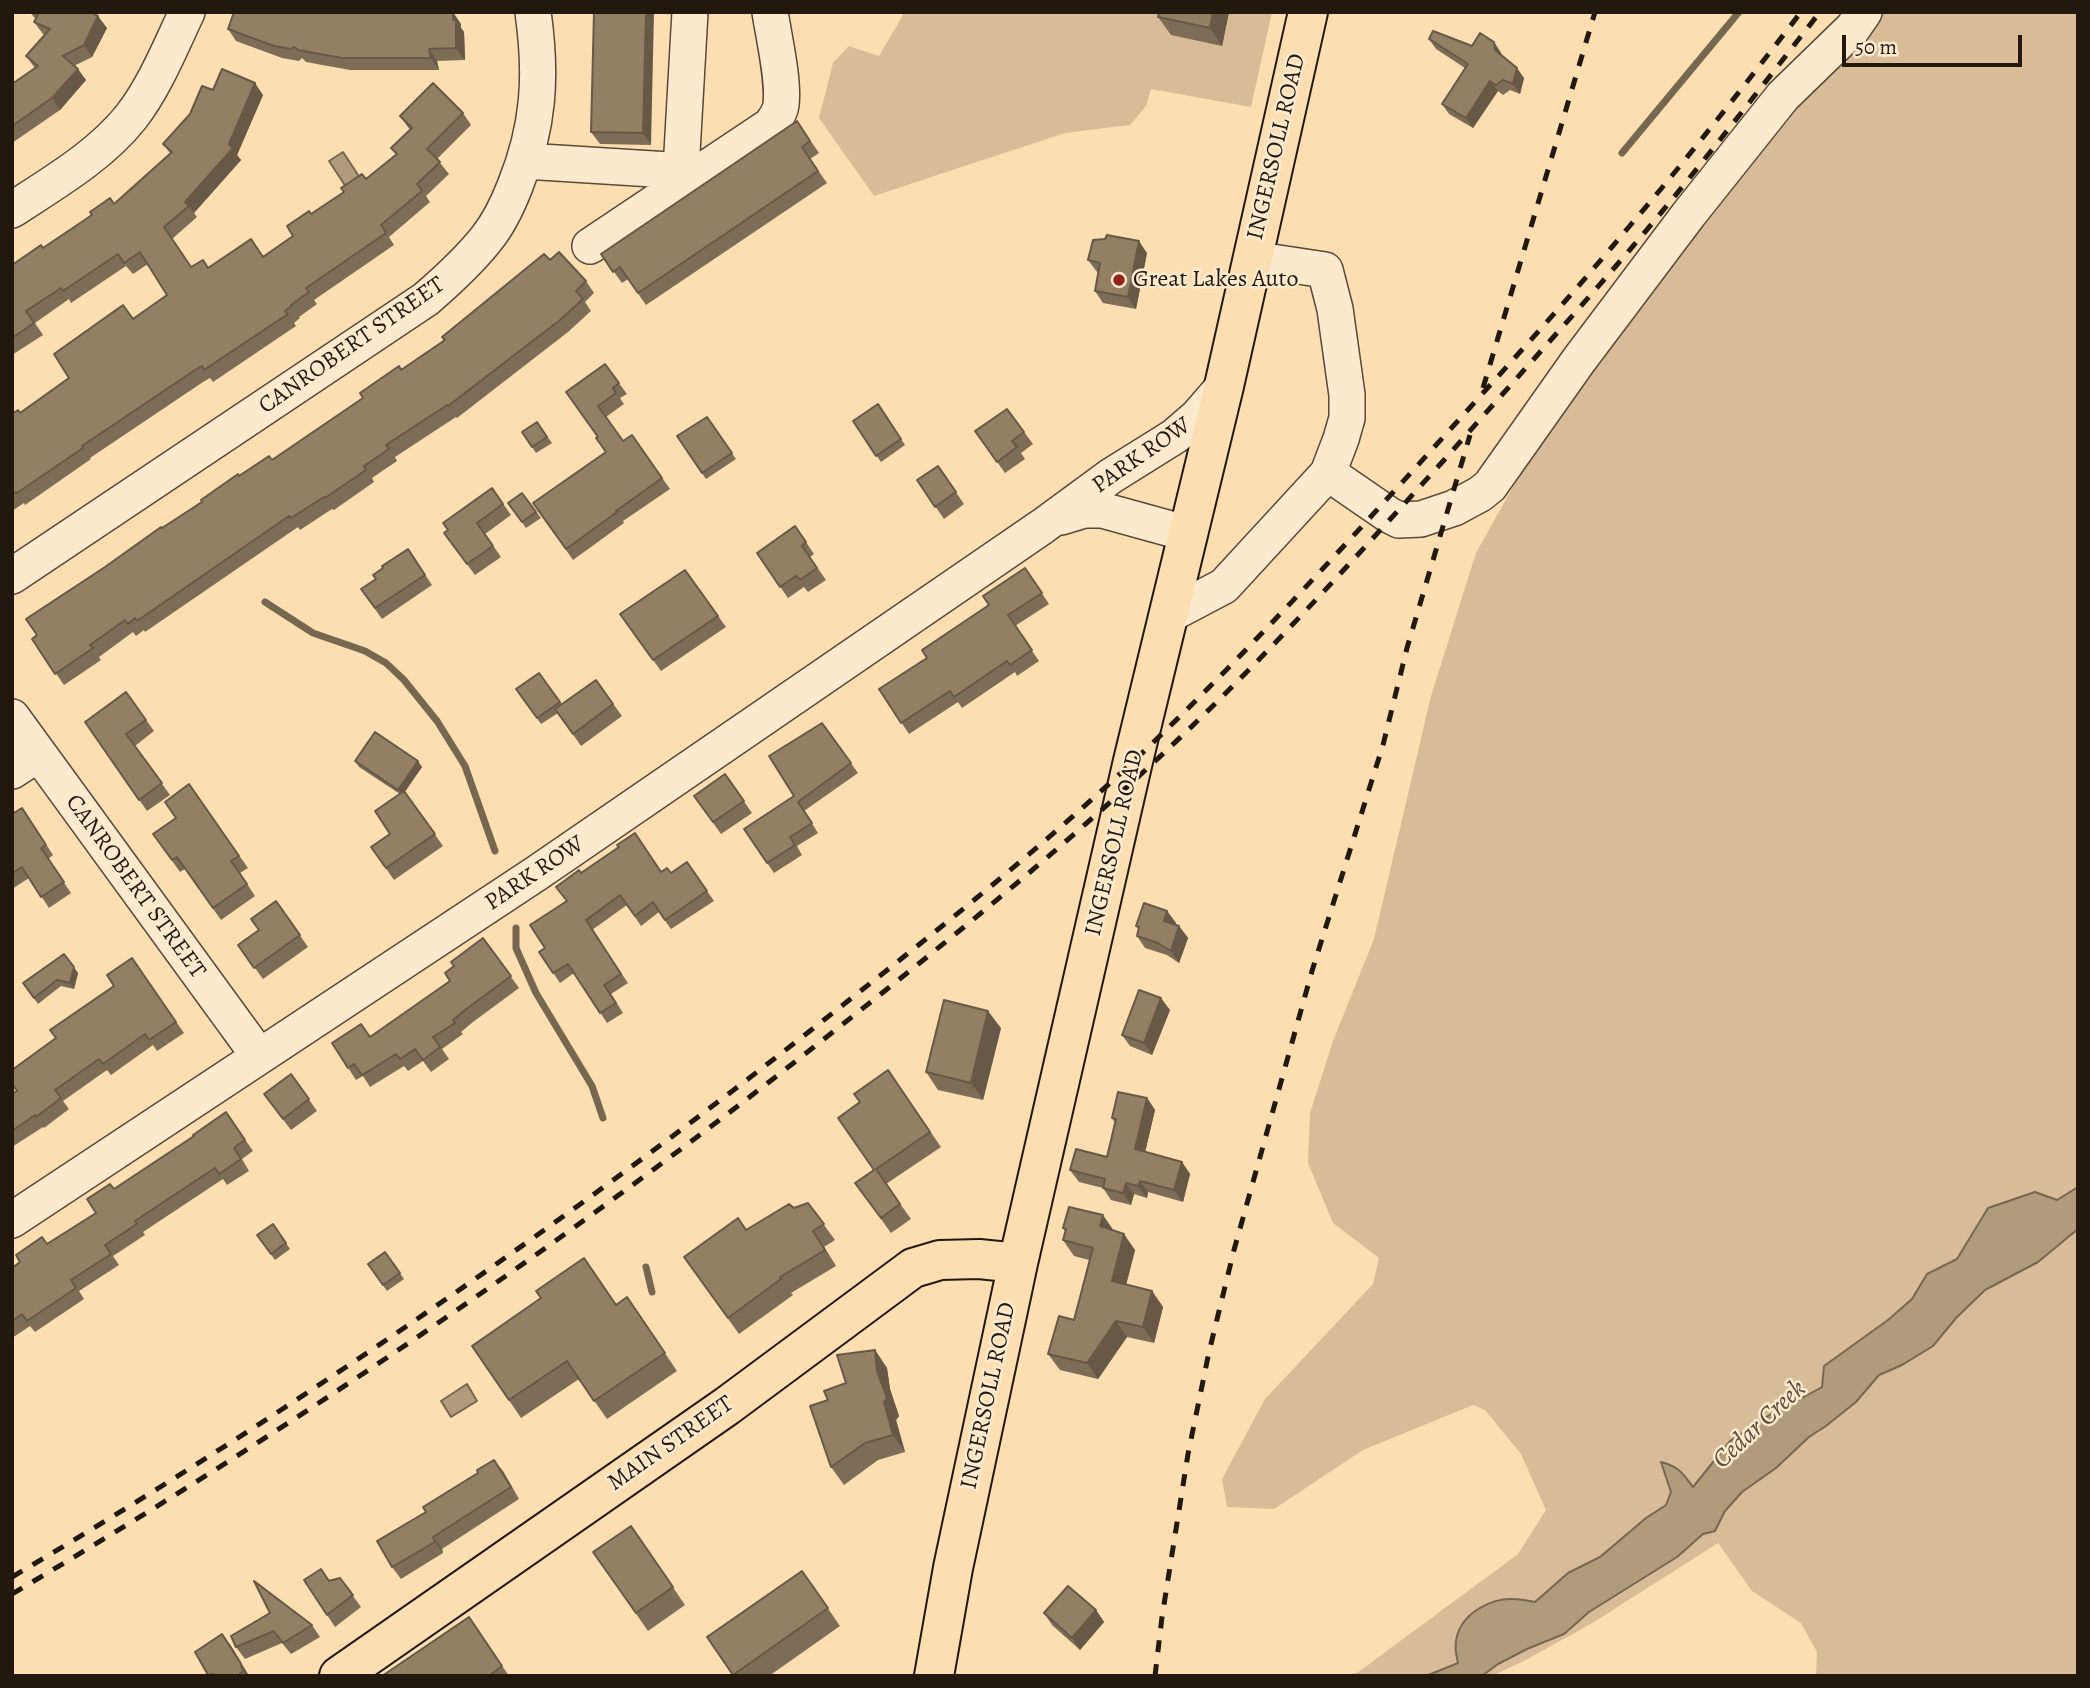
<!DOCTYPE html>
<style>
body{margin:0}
#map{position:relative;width:2090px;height:1688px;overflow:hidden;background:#fcdeb3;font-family:Alegreya,serif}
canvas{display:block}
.frame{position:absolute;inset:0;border:14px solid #22180e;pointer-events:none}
.scale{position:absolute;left:1842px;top:35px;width:180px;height:32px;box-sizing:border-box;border:4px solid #22180e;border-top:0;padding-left:9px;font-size:21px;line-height:24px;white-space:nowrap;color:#22180e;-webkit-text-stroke:5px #fdeace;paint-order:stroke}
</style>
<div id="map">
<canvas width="2090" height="1688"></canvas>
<div class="frame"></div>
<div class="scale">50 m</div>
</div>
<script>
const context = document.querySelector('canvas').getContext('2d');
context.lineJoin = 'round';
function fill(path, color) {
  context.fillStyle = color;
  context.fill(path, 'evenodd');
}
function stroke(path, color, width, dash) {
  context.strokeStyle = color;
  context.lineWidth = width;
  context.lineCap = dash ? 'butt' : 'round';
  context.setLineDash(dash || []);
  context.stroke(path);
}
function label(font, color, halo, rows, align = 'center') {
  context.font = font + ' Alegreya,serif';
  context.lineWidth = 5;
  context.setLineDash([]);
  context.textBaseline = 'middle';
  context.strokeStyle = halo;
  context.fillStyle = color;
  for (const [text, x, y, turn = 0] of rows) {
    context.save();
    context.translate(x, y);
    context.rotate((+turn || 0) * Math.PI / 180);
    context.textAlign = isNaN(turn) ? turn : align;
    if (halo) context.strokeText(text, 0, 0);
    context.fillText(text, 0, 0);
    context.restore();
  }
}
fill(new Path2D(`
 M902,12H1272L1251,107L1151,89L1146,106L1130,125L1065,133L874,196L819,118L833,63L849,46L879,56L903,15Z
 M1874,12H2078L2076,181L2078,188V1676H1816L1817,1652L1801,1623L1752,1591L1718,1543L1594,1622L1526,1660L1492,1676H1340L1357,1673L1518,1554L1546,1510L1521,1454L1485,1410L1473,1405L1363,1450L1274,1509L1227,1507L1222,1479L1265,1399L1373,1284L1379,1258L1333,1223L1308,1163L1310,1113L1333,1041L1374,939L1431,696L1476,553L1538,442L1632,304Z`), '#d7bc97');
const water = new Path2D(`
 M343,152L362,181L348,190L329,161Z
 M2078,1187V1229L2038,1262L1985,1290L1956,1318L1933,1346L1902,1365L1879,1375L1856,1402L1826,1426L1809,1437L1776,1468L1742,1492L1725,1511L1715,1531L1703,1534L1677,1557L1589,1612L1564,1634L1527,1649L1498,1664L1482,1676H1426L1458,1663C1456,1654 1454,1645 1457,1636C1463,1613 1491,1598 1513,1599C1521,1599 1528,1601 1535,1602L1568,1573L1600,1557L1646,1518L1666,1505L1671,1492L1661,1462C1680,1467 1682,1473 1693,1487L1730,1441L1774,1412L1790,1399L1804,1397L1822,1387L1824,1366L1888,1320L1912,1299L1927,1274L1957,1259L1988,1208L2035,1192L2057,1200Z
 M467,1384L477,1401L451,1417L441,1401Z`);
fill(water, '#b29b7b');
stroke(water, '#78674f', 2);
stroke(new Path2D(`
 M1622,153L1739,12
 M265,602L313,633L365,651L386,663L404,680L437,721L465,766L495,851
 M516,928V948L536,993L592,1086L603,1118
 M646,1267L652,1292`), '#78674f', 7);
const minor = new Path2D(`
 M525,161L701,172
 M681,170L690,12
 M12,210C53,183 100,156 131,117C155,86 170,48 187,12
 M590,246L771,125C775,119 780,113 781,105C784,80 774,38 770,12
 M1328,473L1389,515L1399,520L1421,519L1454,508L1480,494L1490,486L1579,360L1689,214L1783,96L1853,28L1864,12
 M1061,517L1084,510H1102L1189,534
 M12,576L426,299C448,280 469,261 487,238C499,223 508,204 515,186C539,127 542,76 533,12
 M1169,615L1224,586L1328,473L1341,439L1347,418V395L1335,309L1325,270L1252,259
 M12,717L259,1056
 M12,771L38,754
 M12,1220L537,873L1043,526L1111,476L1175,436L1197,417L1224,386`);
const major = new Path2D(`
 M339,1676L727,1406L913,1268L940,1260L979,1259L1018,1263
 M934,1676L953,1568L1018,1263L1133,761L1224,386L1308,12`);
stroke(minor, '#584a37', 38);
stroke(major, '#22180e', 42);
stroke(minor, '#fdeace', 35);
stroke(major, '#fcdeb3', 38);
stroke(new Path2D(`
 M1483,388L1595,12
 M12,1577C288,1414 553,1232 806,1034C919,945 1033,856 1138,757C1243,657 1340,551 1437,444C1501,373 1566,302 1628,228C1688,158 1745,85 1801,12
 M12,1594C295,1427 567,1242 824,1039C942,946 1059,852 1168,749C1266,657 1355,558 1445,459C1504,392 1564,326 1622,259C1691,179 1755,95 1820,12
 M1155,1676L1162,1617L1188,1454L1209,1352L1234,1250L1312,971L1383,745L1407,648L1470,435`), '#22180e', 5, [12, 12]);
fill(new Path2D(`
 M30,12L107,28L92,57L74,66L86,80L60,110L12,143V84L35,68L26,56L45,35L43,34L34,22L36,20Z
 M594,12L651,145L600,144L591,132Z
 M1229,12L1222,46L1171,35L1158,17Z
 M461,24V28L464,32L465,60L437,61L439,70H350L306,62L302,58L299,61L282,58L236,41L228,29Z
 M1429,39L1472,46L1494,42L1501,53L1502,55L1524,78L1520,94L1510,90L1503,95L1498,91L1473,128L1449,114L1442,104L1465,68L1436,49Z
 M213,90L263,95L237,155L241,160L194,213L197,217L172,239L191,267L209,268L263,256L293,236L311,214L366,179L396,154L391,148L410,130L400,116L463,113L471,125L437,159L449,174L426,196L430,202L389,237L394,245L314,300L317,304L299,317L300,318L294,323L296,326L213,382L210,378L203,382L90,458L91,459L25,505L24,503L12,511V414L20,413L69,378L133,319L167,295L148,264L133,274L126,266L71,303L69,299L35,323L43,335L12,355V265L43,248L114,204L170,153L163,144Z
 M797,121L819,153L810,159L827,183L646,305L628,279L622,283L601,254Z
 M1147,253L1136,309L1103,303L1095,291L1098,273L1097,272L1088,260Z
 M550,260L586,281L594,293L585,302L591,311L568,332L457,418L456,417L395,457L397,461L372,478L374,482L334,510L332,509L300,530L298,527L145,632L144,630L136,636L133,632L99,657L101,660L64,685L32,639L162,528L239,476L272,460L363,398L445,340Z
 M605,364L627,394L620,398L624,404L606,417L623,441L632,435L670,489L623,521L624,523L573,560L533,503L606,452L598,437L566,392Z
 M878,404L905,445L881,462L853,421Z
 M1007,409L1033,444L1021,453L1025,459L1005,473L975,431Z
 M707,417L736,459L706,479L677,436Z
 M537,422L552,443L536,453L522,432Z
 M938,466L964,504L944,519L917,480Z
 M492,488L511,515L485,534L501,557L475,575L444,533Z
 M522,493L541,518L526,528L508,503Z
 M795,526L814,554L810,557L826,580L808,592L804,587L788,598L757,553Z
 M408,549L432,585L382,619L361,589L376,579L383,568Z
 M1025,568L1049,604L1015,626L1039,661L1017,676L1015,672L962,708L958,702L909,734L879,689L927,658L989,605Z
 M685,570L726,627L661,671L620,614Z
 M539,673L562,704L596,680L622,716L581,746L558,713L541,724L516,689Z
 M126,692L154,731L135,746L170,795L147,811L85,722Z
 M822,723L858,773L804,811L818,833L797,846L802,855L774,873L744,829L794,796Z
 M355,761L422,767L405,792L443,846L394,880L371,847L390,834L400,794L359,767Z
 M725,774L752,813L721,834L694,796Z
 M189,784L248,868L240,873L255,896L221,920L185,869L180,872L153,834L176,818Z
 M22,808L53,855L48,859L71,893L49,908L29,878L12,889V814Z
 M687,862L714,901L671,929L659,912L641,926L627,905L592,930L628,983L611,994L623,1013L607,1023L574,973L560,983L539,952L545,948L581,873L661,872L671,873Z
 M276,901L308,947L263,979L238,945L259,930Z
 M1167,911L1176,923L1175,924L1179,926L1188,938L1179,963L1167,955L1145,948L1137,936L1139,930L1136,926Z
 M483,938L519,988L473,1022L461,1032L463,1034L442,1049L449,1059L431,1072L423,1061L408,1071L404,1066L370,1087L363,1076L356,1080L332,1043L370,1037L450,981L454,966Z
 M132,958L184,1033L157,1051L153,1045L111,1075L107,1070L63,1101L69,1109L44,1128L43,1127L12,1147V1094L17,1091L56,1038L114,986Z
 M78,973L74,989L61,986L38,1004L23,983Z
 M1170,1010L1152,1055L1130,1046L1122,1035Z
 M1001,1028L983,1100L938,1090L926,1072Z
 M888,1070L941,1147L886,1184L911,1219L891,1233L855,1183L874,1170Z
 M291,1074L317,1111L291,1130L264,1094Z
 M1147,1098L1155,1110L1145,1152L1182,1162L1190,1174L1183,1202L1148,1192L1147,1198L1134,1194L1131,1205L1111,1200L1103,1188L1079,1182L1070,1170L1107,1157L1115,1123L1112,1118Z
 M226,1112L253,1151L242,1159L249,1171L227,1185L223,1179L143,1232L145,1235L113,1256L119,1265L79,1291L84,1299L35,1332L30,1326L12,1338V1268L96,1213L114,1189L194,1136Z
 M808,1203L835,1240L824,1247L836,1266L791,1293L793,1295L739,1334L684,1257Z
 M273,1224L290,1249L275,1260L257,1235Z
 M1063,1228L1114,1231L1135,1250L1126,1285L1152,1291L1163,1307L1154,1343L1127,1337L1098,1379L1060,1370L1048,1354L1074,1320L1089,1260L1074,1256L1063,1240L1065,1231Z
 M385,1252L404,1279L387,1291L368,1264Z
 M627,1297L677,1371L607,1419L579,1379L521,1418L472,1346L616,1305Z
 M875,1350L887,1368L890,1389L899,1416L896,1420L905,1452L878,1460L844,1485L831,1467L828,1400L846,1383Z
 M494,1460L519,1499L442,1549L443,1553L401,1579L392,1567L426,1512Z
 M631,1526L685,1605L648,1631L593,1552Z
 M802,1571L840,1626L769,1676H733L707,1637Z
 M340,1578L361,1607L335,1627L304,1580H329Z
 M1096,1610L1104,1622L1080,1650L1052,1625L1044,1613Z
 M270,1613L312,1625L320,1637L291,1654L282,1643L245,1659L236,1647Z
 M469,1617L509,1676H382Z
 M222,1634L231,1646L249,1676H209L195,1652Z`), '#7e6d56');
fill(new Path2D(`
 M453,12L461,24V28L464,32L465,60L456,48Z
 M646,12H654L651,145L643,133Z
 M1213,12H1229L1222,46L1210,28Z
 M98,16L107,28L92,57L84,45Z
 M1494,42L1501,53L1502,60L1495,50Z
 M429,49L437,61L439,70L431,58Z
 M1517,68L1524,78L1520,94L1513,84Z
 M78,69L86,80L60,110L52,98Z
 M1490,81L1498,91L1473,128L1466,118Z
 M255,83L263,95L237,155L241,160L194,213L185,202L229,144Z
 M1139,241L1147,253L1136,309L1128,297Z
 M418,761L422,767L402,795L398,790Z
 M1167,911L1176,923L1172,933L1164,921Z
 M1179,926L1188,938L1179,963L1171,951Z
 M74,967L78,973L74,989L70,983Z
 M1161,998L1170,1010L1152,1055L1144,1043Z
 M988,1011L1001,1028L983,1100L971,1083Z
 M1147,1098L1155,1110L1143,1161L1135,1149Z
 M1182,1162L1190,1174L1183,1202L1174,1190Z
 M1140,1181L1148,1192L1147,1198L1138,1186Z
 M1126,1183L1134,1194L1131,1205L1123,1193Z
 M1103,1215L1114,1231L1100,1226Z
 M813,1231L824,1247L836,1266L825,1250Z
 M1124,1234L1135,1250L1123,1297L1112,1281Z
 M1152,1291L1163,1307L1154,1343L1143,1327Z
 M1116,1321L1127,1337L1098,1379L1087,1363Z
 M875,1350L887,1368L890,1389L899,1416L896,1420L905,1452L893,1435L884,1402L877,1371Z
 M494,1460L503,1471L519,1499L511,1487Z
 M433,1537L442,1549L443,1553L435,1542Z
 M1096,1610L1104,1622L1080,1650L1072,1638Z
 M222,1634L231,1646L249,1676H247L243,1671Z`), '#675946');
const building = new Path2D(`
 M31,12H90L98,16L84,45L63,56L78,69L52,98L12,126V84L38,66L26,56L50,29L34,22L38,15Z
 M234,12H453V20H456V48L429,49L431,58H342L298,50L294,47L291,49L274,46L228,29Z
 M594,12H646L643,133L591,132Z
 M1159,12H1213L1210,28L1158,17Z
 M1433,31L1472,46L1480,33L1494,42L1495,50L1517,68L1513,84L1503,80L1496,85L1490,81L1466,118L1442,104L1468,64L1429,39Z
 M222,69L255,83L229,144L233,148L185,202L189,206L164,227L191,267L203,260L208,268L251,239L263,257L293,236L287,226L309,211L311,214L344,192L341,188L362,174L366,179L397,154L391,148L412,128L400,116L433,83L463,113L427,149L440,162L417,184L422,191L381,225L386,233L306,288L309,292L291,305L292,306L285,311L288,314L204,370L202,366L195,370L82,446L83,448L17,493L16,492L12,494V414L18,410L20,413L69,378L54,354L123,305L133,319L167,295L140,252L124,263L118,254L63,291L61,288L26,311L34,323L12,338V265L41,245L43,248L92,215L90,212L110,198L114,204L172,152L163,144L190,114L202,86L213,90Z
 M797,121L810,141L802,147L818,171L638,293L620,267L613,272L601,254Z
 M1107,235L1139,241L1128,297L1095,291L1100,263L1088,260L1093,240L1105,239Z
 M559,252L586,281L576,291L583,299L560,320L448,406L447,405L386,445L389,449L364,466L366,470L325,498L324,497L291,518L289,516L137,621L135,618L128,624L125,620L90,645L93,648L55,674L32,639L37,635L26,619L105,567L161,527L162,528L202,502L201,500L238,474L239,476L269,456L272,460L363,398L360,393L399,366L401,370L445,340L442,337L544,254L550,260Z
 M605,364L619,383L613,388L616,393L598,406L623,441L632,435L662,478L616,511L617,512L566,549L533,503L606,452L596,438L598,437L566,392Z
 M878,404L901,439L876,456L853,421Z
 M1007,409L1024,432L1012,441L1017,447L997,462L975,431Z
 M707,417L732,453L702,473L677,436Z
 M537,422L547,437L532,447L522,432Z
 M938,466L956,492L935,507L917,480Z
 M492,488L503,504L477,523L493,546L467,564L444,533L448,530L443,523Z
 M522,493L536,512L522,522L508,503Z
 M795,526L806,542L802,546L817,568L800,580L796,576L780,587L757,553Z
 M408,549L425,575L375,608L361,589L376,579L373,575L383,568L382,566Z
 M1025,568L1042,593L1008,615L1032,650L1010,665L1007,661L954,697L950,691L901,723L879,689L927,658L922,650L989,605L983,596Z
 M685,570L718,616L653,660L620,614Z
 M539,673L560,702L537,718L516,689Z
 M596,680L613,704L573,734L555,709Z
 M126,692L146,720L126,734L162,783L139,800L85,722Z
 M822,723L851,763L798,802L812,823L790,837L795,845L767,863L744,829L794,796L769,756Z
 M375,732L418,761L398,790L355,761Z
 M725,774L744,801L713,822L694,796Z
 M189,784L239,856L231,861L247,884L213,908L177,857L172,860L153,834L176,818L165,802Z
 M404,791L435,834L386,868L371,847L390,834L375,811Z
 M22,808L46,845L41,848L64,882L41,897L22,867L12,873V814Z
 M635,833L661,872L667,868L671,873L687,862L707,891L665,920L653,902L635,916L620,895L586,920L621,974L604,985L616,1003L600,1013L568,964L553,973L539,952L545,948L530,925L567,901L556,887L579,870L581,873L619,847L617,845Z
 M276,901L300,935L254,968L238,945L259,930L251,919Z
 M1144,903L1167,911L1164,921L1179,926L1171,951L1158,943L1137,936L1139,927L1136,926Z
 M483,938L511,976L465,1010L453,1020L455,1023L433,1037L440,1047L423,1060L415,1049L400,1059L396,1054L362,1075L354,1064L348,1068L332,1043L361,1024L370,1037L450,981L445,973L454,966L451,962Z
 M64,954L74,967L70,983L57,980L34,998L23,983Z
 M132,958L176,1022L149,1040L145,1034L103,1064L99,1059L55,1090L61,1098L36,1117L35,1115L12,1131V1094L17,1091L12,1084V1070L56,1038L50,1030L114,986L107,975Z
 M1139,990L1161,998L1144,1043L1122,1035Z
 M944,1000L988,1011L971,1083L926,1072Z
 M888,1070L930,1132L876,1169L900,1204L881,1218L855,1183L874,1170L838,1118L860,1102L854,1094Z
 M291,1074L309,1099L283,1119L264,1094Z
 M1118,1092L1147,1098L1135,1149L1182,1162L1174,1190L1140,1181L1138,1186L1126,1183L1123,1193L1103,1188L1105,1179L1070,1170L1076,1149L1107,1157L1116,1119L1112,1118Z
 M226,1112L245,1140L234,1148L241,1159L219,1174L215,1168L135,1221L137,1224L105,1245L111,1254L71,1280L76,1288L27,1321L22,1314L12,1321V1268L20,1262L16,1255L42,1237L47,1244L96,1213L87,1199L110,1184L114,1189L194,1136L193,1135Z
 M808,1203L824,1224L813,1231L825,1250L780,1277L781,1279L728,1318L684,1257L738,1218L746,1230L789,1204L794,1208Z
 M1069,1207L1103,1215L1100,1226L1124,1234L1112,1281L1152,1291L1143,1327L1116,1321L1087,1363L1048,1354L1059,1316L1074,1320L1093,1248L1063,1240L1066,1229L1063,1228Z
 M273,1224L286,1243L271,1254L257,1235Z
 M385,1252L400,1273L383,1285L368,1264Z
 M584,1258L616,1305L627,1297L665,1353L594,1401L567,1361L509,1400L472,1346L541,1298L536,1291Z
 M875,1350L877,1371L887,1398L884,1402L893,1435L865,1443L831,1467L810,1406L828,1400L824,1391L846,1383L837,1355Z
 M494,1460L511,1487L433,1537L435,1542L392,1567L377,1541L426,1512L423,1507L478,1473L477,1470Z
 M631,1526L673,1587L636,1613L593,1552Z
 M321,1569L329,1581L340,1578L353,1595L327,1615L304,1580Z
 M802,1571L828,1608L733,1675L707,1637Z
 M254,1581L312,1625L283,1643L274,1631L236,1647L231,1636L270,1613Z
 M1068,1586L1096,1610L1072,1638L1044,1613Z
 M469,1617L502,1666L489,1676H382Z
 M222,1634L240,1662L243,1671L238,1676H215L214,1674L208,1675L195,1652Z`);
fill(building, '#937f64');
stroke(building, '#675946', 2);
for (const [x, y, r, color] of [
 [1119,280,7,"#8f2418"]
]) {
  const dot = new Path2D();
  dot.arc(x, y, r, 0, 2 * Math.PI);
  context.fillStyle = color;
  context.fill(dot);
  stroke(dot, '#fdeace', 2.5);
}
label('24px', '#22180e', '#fdeace', [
 ["INGERSOLL ROAD",1277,147,-77],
 ["CANROBERT STREET",352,346,-35],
 ["PARK ROW",1142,456,-35],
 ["INGERSOLL ROAD",1115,843,-77],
 ["PARK ROW",535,874,-34],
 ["CANROBERT STREET",135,887,54],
 ["INGERSOLL ROAD",989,1396,-78],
 ["MAIN STREET",671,1444,-35]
]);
label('24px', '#22180e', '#fdeace', [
 ["Great Lakes Auto",1133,280]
], 'left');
label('italic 26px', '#5c4c3a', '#fdeace', [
 ["Cedar Creek",1760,1425,-43]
]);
</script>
